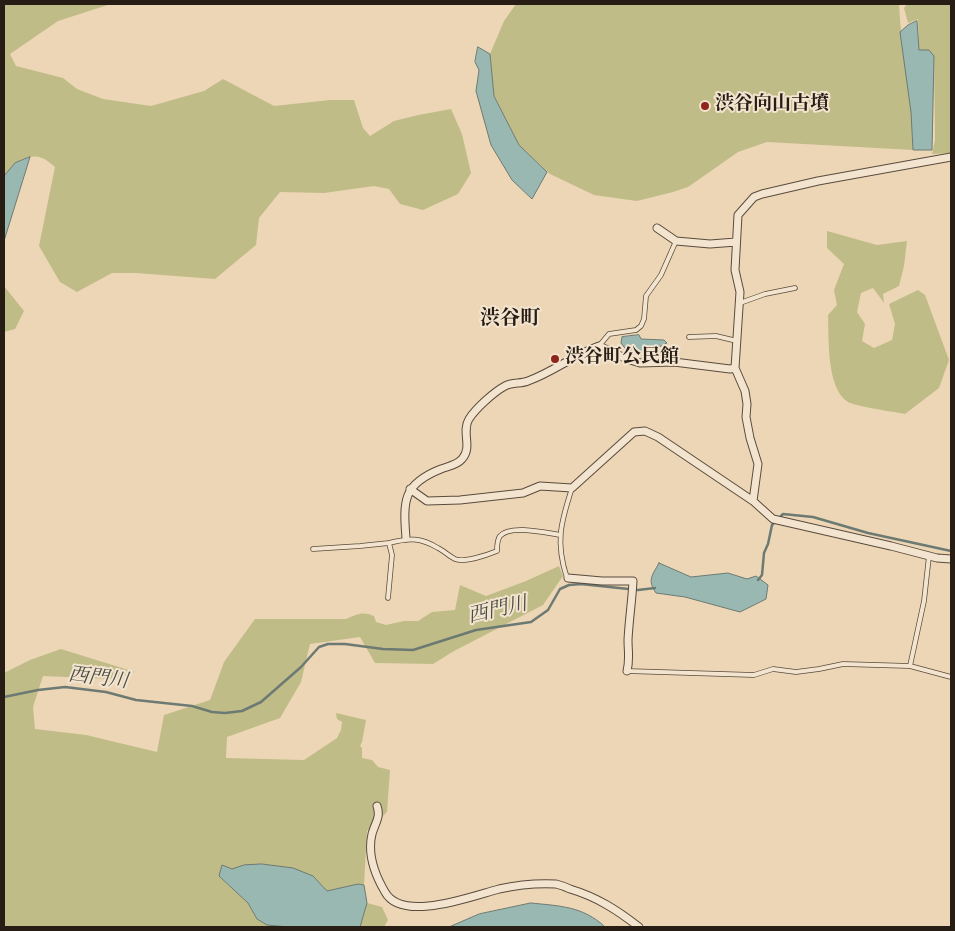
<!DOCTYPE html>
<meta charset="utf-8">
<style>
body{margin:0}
#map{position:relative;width:955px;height:931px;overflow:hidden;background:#edd6b5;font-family:Vollkorn,serif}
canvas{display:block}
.frame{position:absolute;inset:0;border:5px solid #281d15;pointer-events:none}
</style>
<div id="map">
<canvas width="955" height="931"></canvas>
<div class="frame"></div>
</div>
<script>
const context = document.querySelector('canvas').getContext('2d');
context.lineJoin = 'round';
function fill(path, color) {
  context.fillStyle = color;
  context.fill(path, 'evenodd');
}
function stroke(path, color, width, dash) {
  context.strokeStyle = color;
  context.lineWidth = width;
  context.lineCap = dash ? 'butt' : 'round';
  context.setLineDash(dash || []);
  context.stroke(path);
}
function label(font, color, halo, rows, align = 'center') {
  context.font = font + ' Vollkorn,"Noto Serif JP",serif';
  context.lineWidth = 4;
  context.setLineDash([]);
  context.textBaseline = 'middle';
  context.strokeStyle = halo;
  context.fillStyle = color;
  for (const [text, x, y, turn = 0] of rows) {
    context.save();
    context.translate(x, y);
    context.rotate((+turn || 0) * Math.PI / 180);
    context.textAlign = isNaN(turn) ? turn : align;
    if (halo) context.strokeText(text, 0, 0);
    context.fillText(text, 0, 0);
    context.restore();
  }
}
fill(new Path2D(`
 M4,4H111L58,21L10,54L16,66L63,78L77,89L103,99L151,106L204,91L223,79L274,106L330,100H354L363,128L370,136L394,121L418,115L451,109L462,134L471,173L458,194L423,210L400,204L389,189L374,186L324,193L280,192L259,218L256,245L215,279L136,273H112L77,292L60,282L39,246L55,167C51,164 46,159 42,158C26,152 13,165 4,176Z
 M516,4H899C901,53 914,101 913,150L767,142L738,152L688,187L673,192L637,201L594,195L550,174L519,145L494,95L490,54L504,21Z
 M907,4H951V153L932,154L935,140L934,56L919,51L918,19L908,23L904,8Z
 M827,231L877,245L907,241L904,266L899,286L883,294L884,303L873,288L861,293L857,312L865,324L862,341L874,348L892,340L895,324L889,304L918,290L925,295L949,360L939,388L905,414C895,412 854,406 848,402C826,388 829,338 828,315L837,305L834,290L844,264L827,248Z
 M4,286L24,311L15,329L4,332Z
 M559,566L563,576L543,605L454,651L433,664L375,663L360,637L310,644L301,682L280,718L227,737L226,758L304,760L337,738L341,730L342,722L337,719L336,713L366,720L362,742L360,746L362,748V758L372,760L378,767L390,770L387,812L367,831L364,885L327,891L313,876L244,865L219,876L248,903L257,919L267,925L288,927H4V673L30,660L61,649L135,672L113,679L43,676L33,707L35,729L86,735L157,752L164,715L210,700L224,662L255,619H346C357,614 363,611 374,616L376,622L386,625L404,621H418L432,612L455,610L460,585L486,596L526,581Z
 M367,903L382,907L388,920L384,927H360Z`), '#c0bc88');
const water = new Path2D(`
 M917,21L919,50H929L934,56L932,150H913L911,112L900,32L908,25Z
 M478,47L490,54L494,96L519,145L547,172L532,199L512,180L491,145L476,91L479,70L475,62Z
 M30,157L4,241V176L15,163Z
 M639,335L641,339L664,340L667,343L643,355L628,352L621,343L622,337Z
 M659,563L691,577L728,573L747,579L756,576L768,585L766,599L740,612L685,597L656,593C647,580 652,576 659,563Z
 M262,864L293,868L313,876L327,891L358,884L364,885L367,903L360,927H288L267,925L257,919L248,903L219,876L222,865L232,869L244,865Z
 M531,903C559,906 583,906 605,927H449L479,914Z`);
fill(water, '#9ab8b2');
stroke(water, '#6c7a73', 1);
stroke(new Path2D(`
 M758,580L762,575L764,553L768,544L772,525L783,514L813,517L868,533L951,551
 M4,697L38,690L65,687L106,692L136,700L192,706L212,712L225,713L242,711L261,702L301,667L319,647L328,644H345L383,649L413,650L476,630L531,622L548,610L560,589L569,585L581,584L638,590L655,588`), '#6c7a73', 2.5);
const lane = new Path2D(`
 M740,303L765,294L795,288
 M689,337L716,336L737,341
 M599,346L609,334L636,330L641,326L644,319L646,296L661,275L676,241
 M313,549L360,546L389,543
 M567,578C555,542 561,522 572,488
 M388,598L392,555L389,543C408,538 420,537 438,548C444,551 449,556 455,559C464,563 487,555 497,551C497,546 497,540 500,536C510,524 547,533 560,535
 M910,666L924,601L929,556
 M627,671L754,675L773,669L796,672L819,669L843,664L910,666L951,677`);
const street = new Path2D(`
 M657,228L676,241L710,244L736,242
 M410,489L427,501L460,500L523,493L540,486L572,488L634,432L645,431L658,437L753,501L773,519L891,546L937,558L951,559
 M753,501L758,464L750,438L746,417L747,404L745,391L735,368L740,292L735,270L738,215L754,197L762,194L818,181L951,157
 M406,538C403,500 403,484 441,469C449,466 457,465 462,459C473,447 461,432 469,419C476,408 494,392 505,386C512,382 521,384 528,381C553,372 574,355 599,346L627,359L640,363L674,362L730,369L735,368
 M568,578L602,581H633C632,601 629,620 628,640C628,652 630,659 627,671
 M377,806C381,817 375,823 372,834C367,855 375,875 385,892C402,923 472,896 499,889C517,885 537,883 556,884C560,885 566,887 570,889C597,897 617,910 639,927`);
stroke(lane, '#594b3d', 5.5);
stroke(street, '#594b3d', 9);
stroke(lane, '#f3e4cf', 4);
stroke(street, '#f3e4cf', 7);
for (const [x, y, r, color] of [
 [705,106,5,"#8f2418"],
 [555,359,5,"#8f2418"]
]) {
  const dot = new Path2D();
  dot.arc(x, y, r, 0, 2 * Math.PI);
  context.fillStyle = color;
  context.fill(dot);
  stroke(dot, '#f3e4cf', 2);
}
label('bold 19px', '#281d15', '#f3e4cf', [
 ["渋谷向山古墳",715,106],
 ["渋谷町公民館",565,359]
], 'left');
label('bold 20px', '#281d15', '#f3e4cf', [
 ["渋谷町",510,320]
]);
label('italic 20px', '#4a4c44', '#f3e4cf', [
 ["西門川",498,612,-13],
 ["西門川",98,680,7]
]);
</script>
